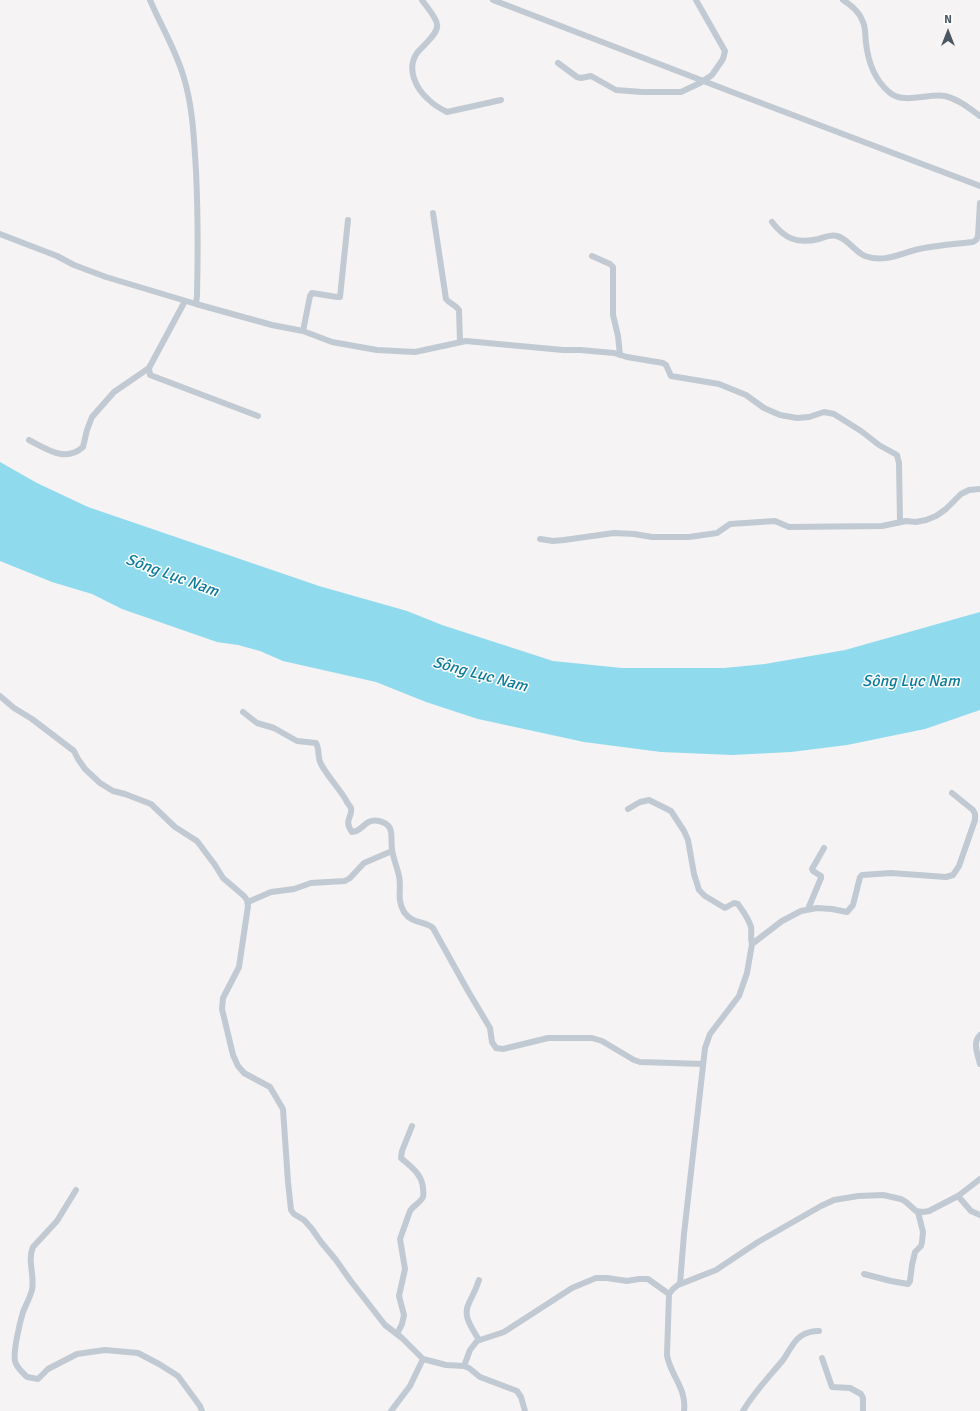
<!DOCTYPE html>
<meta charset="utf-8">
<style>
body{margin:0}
#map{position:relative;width:980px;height:1411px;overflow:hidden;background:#f5f3f3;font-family:Signika,sans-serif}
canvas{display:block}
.north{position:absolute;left:928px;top:12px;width:40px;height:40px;-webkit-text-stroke:3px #fff;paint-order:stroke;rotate:0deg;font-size:11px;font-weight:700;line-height:16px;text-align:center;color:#4a5661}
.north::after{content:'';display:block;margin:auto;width:14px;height:18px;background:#4a5661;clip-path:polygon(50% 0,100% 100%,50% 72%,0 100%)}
</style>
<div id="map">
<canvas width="980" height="1411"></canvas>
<div class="north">N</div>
</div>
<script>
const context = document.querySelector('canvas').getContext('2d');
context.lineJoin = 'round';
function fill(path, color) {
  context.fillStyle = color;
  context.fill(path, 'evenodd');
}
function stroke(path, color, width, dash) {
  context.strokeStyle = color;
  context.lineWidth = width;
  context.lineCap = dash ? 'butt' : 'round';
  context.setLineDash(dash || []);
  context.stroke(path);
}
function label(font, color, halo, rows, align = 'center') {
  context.font = font + ' Signika,sans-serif';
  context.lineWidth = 3;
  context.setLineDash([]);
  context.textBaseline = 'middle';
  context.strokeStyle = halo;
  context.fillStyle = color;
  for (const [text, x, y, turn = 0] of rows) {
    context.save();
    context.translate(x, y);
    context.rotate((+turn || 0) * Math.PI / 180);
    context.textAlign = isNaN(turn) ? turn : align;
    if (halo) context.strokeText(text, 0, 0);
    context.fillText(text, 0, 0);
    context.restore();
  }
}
fill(new Path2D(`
 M0,462L37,483L88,507L319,586L407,611L442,625L553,661L622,668H724L765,664L845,650L980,612V710L925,729L847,745L791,752L732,755L661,752L584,742L478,719L426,702L376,682L283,661L260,651L238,645L217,642L122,609L92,594L52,582L0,561Z`), '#90daee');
stroke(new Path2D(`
 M422,0C426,6 436,17 437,24C439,34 422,46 417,53C406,69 416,89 429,100C434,105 441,109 447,112L501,100
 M493,0L732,92L980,186
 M843,0C851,5 860,13 863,22C866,29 865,36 866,43C868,61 875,80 889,92C903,105 928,93 945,96C958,99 969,108 980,116
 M558,63L577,77L581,78L591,76L616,90L642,92H681L700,83L712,75L723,59L725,51L696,0
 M433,213L446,299C450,304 456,305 459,310L460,342
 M772,222C785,239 797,244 819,239C825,237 831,234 837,236C848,239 854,251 865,256C886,264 904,251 924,248C941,245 957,244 973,242L976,240L978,236L980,203
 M0,234L57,256L74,265L106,277L196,304L197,296C198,254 198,213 196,171C194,140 193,108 184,78C176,50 161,26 150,0
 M592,256L610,264L613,267V315L618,336L620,355
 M196,304L272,325L303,331L332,342L377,350L415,352L466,341L563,350H580L614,353L627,357L663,363L666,365L671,376L719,384L746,395L764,408L780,415L797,418L809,417L824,412L834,414L861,431L879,445L897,455L899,463L900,522
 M303,331L310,296L312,293L337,297H340L348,220
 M149,368L150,375L258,416
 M29,440C47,449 65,463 83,447L87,430L92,417L114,392L149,368L185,301
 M540,539L553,541L564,540L614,533L634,534L652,537H689L717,533L730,524L775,521L789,527L882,526L906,521L916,522L926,520L936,516L946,509L961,494L969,490L980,489
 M0,696L14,708L32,719L74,751L78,759L85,769L100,783L113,791L125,794L151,804L175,827L197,841L215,865L223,878L244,896L247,900L248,906L239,967L223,998L222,1009L233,1055L238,1066L244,1073L270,1087L283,1109L288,1182L291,1210L294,1214L304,1220L312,1229L321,1242L336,1260L350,1280L385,1325L402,1338L423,1359L446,1365L464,1366L469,1368L480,1377L517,1391L521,1397L525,1411
 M243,712L257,723L274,728L297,741L316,743C320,750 317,757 321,764C328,777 338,787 346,800C347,803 350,806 351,808C353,817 343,820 352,832C363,832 364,818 379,821C396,825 390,837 392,849C393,858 397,867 399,876C402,889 396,898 404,912C412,924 425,921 433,928L468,991L490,1028L492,1042L496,1048L503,1049L548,1038H592L602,1041L634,1060L640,1062L703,1064
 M628,809L640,802L649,800L671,811L684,831L688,840L694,874L699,890L705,896L725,908L734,903L738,904C743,911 749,919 751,927C752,933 750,938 752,944
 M248,902L271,892L294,889L311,883L345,881L350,878L364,863L392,851
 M808,909L821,878V876L813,871L812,869L824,848
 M980,1035C972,1043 978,1055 980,1064
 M76,1190L57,1221L33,1247C27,1261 35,1275 32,1290C30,1297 26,1305 23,1312C20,1322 13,1351 15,1361C16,1367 23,1373 27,1377L38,1379L48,1369L77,1354L105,1350L138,1353L159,1364L178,1376L200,1406L202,1411
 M958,1196L971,1211L980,1215
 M864,1274L891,1281L908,1284L910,1281L912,1265L915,1252L921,1246L922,1242L923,1232L918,1212
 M680,1284L684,1234L705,1048L710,1034L739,996L747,973L752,944L782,921L801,911L817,908L832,909L847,912L853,905L860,877L862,875L891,873L946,877L953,875L959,866L975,820V814L973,810L952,793
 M397,1334L402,1324L404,1315L399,1296L405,1269L400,1239L410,1211C413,1206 420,1203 423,1197C424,1194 423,1191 423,1188C422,1174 411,1167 401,1158L402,1151L412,1126
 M479,1340C472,1328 462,1316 469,1303C473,1294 476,1290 479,1280
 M822,1358L832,1387L850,1388L861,1394L863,1398V1411
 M464,1366L470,1350L477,1341L504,1332L572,1288L596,1278H607L627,1281L639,1279H648L669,1294
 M391,1411L410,1386L423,1359
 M684,1411C687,1388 670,1375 667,1355L669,1294L673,1289L678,1285L716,1270L758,1242L821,1206L834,1200L858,1196L883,1195L901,1199L906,1202L916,1211L923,1212L929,1211L958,1196L980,1179
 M743,1411C754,1392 769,1377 783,1360C789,1352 793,1341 801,1336C807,1332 813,1331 819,1331`), '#c1cad2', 6);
label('italic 16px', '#0c7c9b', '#fff', [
 ["Sông Lục Nam",172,576,20],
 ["Sông Lục Nam",480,675,15],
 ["Sông Lục Nam",911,682]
]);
</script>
